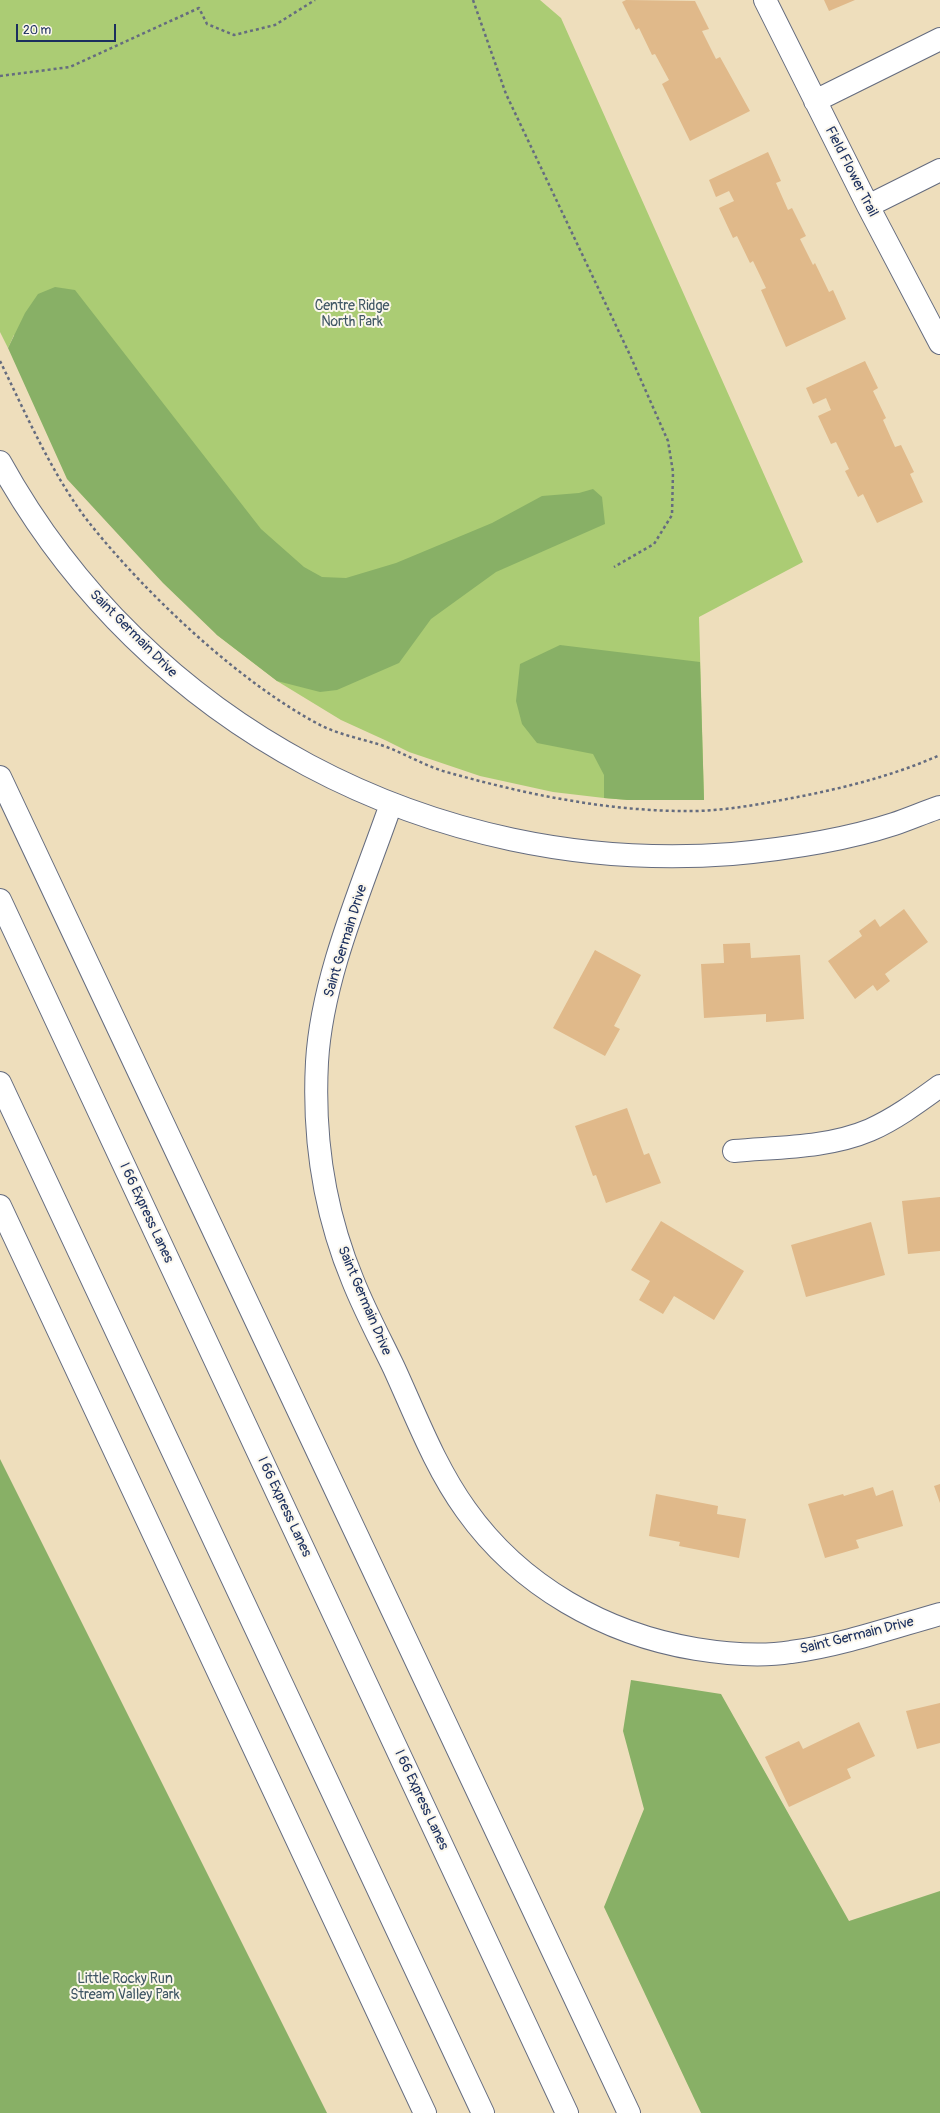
<!DOCTYPE html>
<style>
body{margin:0}
#map{position:relative;width:940px;height:2113px;overflow:hidden;background:#eedebc;font-family:Pangolin,sans-serif}
canvas{display:block}
.scale{position:absolute;left:16px;top:24px;width:100px;height:18px;box-sizing:border-box;border:2px solid #1b2f5e;border-top:0;padding-left:5px;font-size:12px;line-height:14px;white-space:nowrap;color:#1b2f5e;-webkit-text-stroke:3px #fbf7ec;paint-order:stroke}
</style>
<div id="map">
<canvas width="940" height="2113"></canvas>
<div class="scale">20 m</div>
</div>
<script>
const context = document.querySelector('canvas').getContext('2d');
context.lineJoin = 'round';
function fill(path, color) {
  context.fillStyle = color;
  context.fill(path, 'evenodd');
}
function stroke(path, color, width, dash) {
  context.strokeStyle = color;
  context.lineWidth = width;
  context.lineCap = dash ? 'butt' : 'round';
  context.setLineDash(dash || []);
  context.stroke(path);
}
function label(font, color, halo, rows, align = 'center') {
  context.font = font + ' Pangolin,sans-serif';
  context.lineWidth = 4;
  context.setLineDash([]);
  context.textBaseline = 'middle';
  context.strokeStyle = halo;
  context.fillStyle = color;
  for (const [text, x, y, turn = 0] of rows) {
    context.save();
    context.translate(x, y);
    context.rotate((+turn || 0) * Math.PI / 180);
    context.textAlign = isNaN(turn) ? turn : align;
    if (halo) context.strokeText(text, 0, 0);
    context.fillText(text, 0, 0);
    context.restore();
  }
}
fill(new Path2D(`
 M0,0H540L561,18L803,562L699,617L704,800H628L604,798L553,792L480,776L409,752L387,741L341,720L277,681L217,635L14,335L8,348L0,332Z`), '#abcc74');
fill(new Path2D(`
 M55,287L75,290L261,529L304,567L322,577L346,578L396,563L492,523L542,496L579,493L593,489L602,497L605,524L496,572L431,619L399,663L337,690L320,692L277,681L217,635L163,583L67,479L8,348L25,313L38,294Z
 M560,645L700,662L704,800H628L604,798V775L593,754L537,743L522,724L516,701L520,664Z
 M0,1459L327,2113H0Z
 M631,1680L721,1694L849,1921L940,1891V2113H701L604,1907L644,1809L623,1731Z`), '#88b066');
fill(new Path2D(`
 M626,0L695,1L709,29L702,31L716,59L720,57L750,111L690,141L662,84L669,80L655,54L652,55L639,28L636,30L622,2Z
 M824,0H855L829,11Z
 M768,152L781,181L776,183L788,210L792,208L806,236L800,239L813,265L815,263L829,292L833,290L846,319L786,347L761,290L766,288L753,261L750,263L737,236L733,238L719,208L734,201L729,191L716,197L709,180Z
 M865,361L878,388L873,391L886,418L883,420L895,447L901,445L914,472L910,474L923,502L877,523L863,494L858,497L845,471L849,469L836,442L831,444L818,416L831,410L826,398L813,404L806,388Z
 M904,909L928,942L885,974L890,981L877,991L873,985L855,999L828,961L862,936L859,931L875,919L880,927Z
 M750,943L751,958L800,955L804,1019L766,1022V1014L704,1018L701,964L724,963L723,944Z
 M595,950L641,975L614,1026L620,1029L605,1056L553,1028Z
 M627,1108L644,1155L649,1153L661,1183L606,1203L596,1175L593,1176L575,1126Z
 M940,1197V1251L908,1254L902,1201Z
 M661,1221L744,1271L714,1320L674,1296L663,1314L639,1300L650,1281L631,1270Z
 M871,1222L885,1275L806,1297L791,1245Z
 M940,1484V1503L934,1486Z
 M873,1487L876,1496L893,1490L903,1526L856,1540L859,1548L825,1558L808,1504L843,1494L844,1496Z
 M656,1494L718,1506L717,1514L746,1519L739,1558L679,1546L680,1542L649,1536Z
 M940,1703V1743L917,1749L906,1711Z
 M859,1722L875,1756L847,1769L851,1778L789,1807L765,1757L799,1741L803,1749Z`), '#e0b98a');
const minor = new Path2D(`
 M765,0L868,206L940,343
 M815,101L940,39
 M868,206L940,170
 M0,462C145,725 433,877 732,854C786,849 842,841 894,824C909,819 925,812 940,807
 M391,804C363,885 322,976 317,1062C313,1137 324,1211 353,1281C365,1311 380,1339 394,1368C416,1416 435,1467 466,1510C520,1586 605,1634 696,1649C727,1654 760,1657 791,1652C842,1645 891,1628 940,1614
 M734,1151C778,1147 828,1148 870,1130C895,1119 918,1102 940,1086`);
const highway = new Path2D(`
 M0,777L629,2113
 M0,900L567,2113
 M0,1083L483,2113
 M0,1206L425,2113`);
stroke(minor, '#656c7f', 24);
stroke(highway, '#656c7f', 24);
stroke(new Path2D(`
 M473,0L506,94L629,353L668,441L673,472L672,515L654,544L614,567
 M0,76L70,67L199,8L207,24L234,35L275,25L315,0
 M0,361C26,414 54,479 91,525C148,596 241,684 322,726C341,735 362,739 381,745C405,753 426,767 450,773C525,794 602,810 680,811C711,812 745,807 776,801C832,791 888,778 940,755`), '#656c7f', 2.5, [3, 3]);
stroke(minor, '#fff', 22);
stroke(highway, '#fff', 22);
label('14px', '#1b2f5e', '#fbf7ec', [
 ["Field Flower Trail",851,172,63],
 ["Saint Germain Drive",133,634,45],
 ["Saint Germain Drive",346,941,-73],
 ["I 66 Express Lanes",146,1213,65],
 ["Saint Germain Drive",364,1301,67],
 ["I 66 Express Lanes",284,1507,65],
 ["Saint Germain Drive",857,1636,-14],
 ["I 66 Express Lanes",421,1800,65]
]);
label('14px', '#3f5664', '#fbf7ec', [
 ["Centre Ridge",352,306],
 ["North Park",352,322],
 ["Little Rocky Run",125,1979],
 ["Stream Valley Park",125,1995]
]);
</script>
